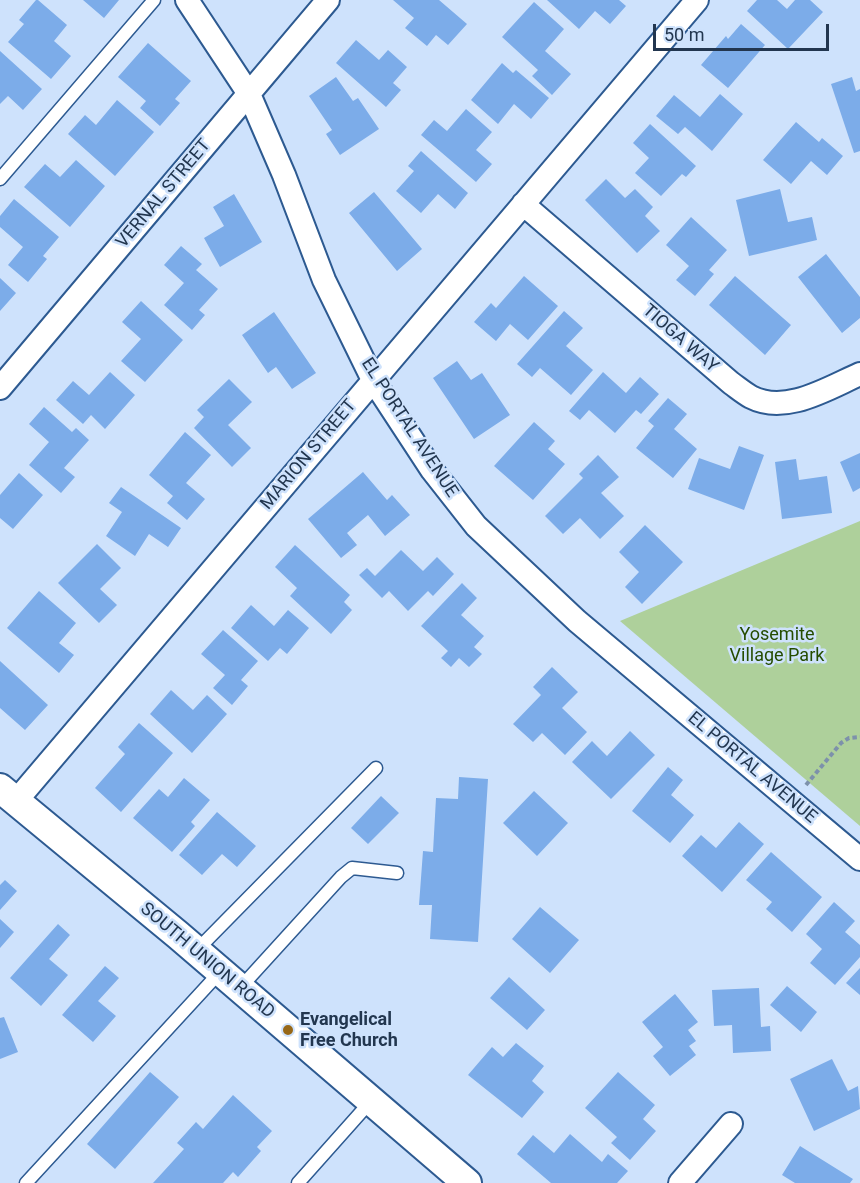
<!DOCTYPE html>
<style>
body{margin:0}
#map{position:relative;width:860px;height:1183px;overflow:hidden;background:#cee2fc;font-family:Roboto,sans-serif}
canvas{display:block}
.scale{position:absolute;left:653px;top:24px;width:176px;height:27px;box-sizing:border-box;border:3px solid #22364f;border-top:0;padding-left:8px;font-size:18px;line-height:21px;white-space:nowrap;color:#22364f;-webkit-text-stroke:4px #cee2fc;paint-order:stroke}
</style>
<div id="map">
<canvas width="860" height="1183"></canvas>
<div class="scale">50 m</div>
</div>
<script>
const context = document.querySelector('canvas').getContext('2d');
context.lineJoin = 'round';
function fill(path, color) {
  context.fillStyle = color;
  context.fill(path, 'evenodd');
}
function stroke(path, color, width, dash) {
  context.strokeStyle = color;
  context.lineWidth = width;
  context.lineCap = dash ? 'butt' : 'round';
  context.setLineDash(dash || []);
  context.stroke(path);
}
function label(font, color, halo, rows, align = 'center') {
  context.font = font + ' Roboto,sans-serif';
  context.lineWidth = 5;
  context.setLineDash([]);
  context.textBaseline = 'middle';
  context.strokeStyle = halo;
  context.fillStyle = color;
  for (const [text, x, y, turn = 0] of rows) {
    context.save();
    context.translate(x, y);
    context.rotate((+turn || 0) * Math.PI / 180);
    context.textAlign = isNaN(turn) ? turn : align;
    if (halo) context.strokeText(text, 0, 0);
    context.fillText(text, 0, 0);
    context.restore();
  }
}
fill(new Path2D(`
 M860,521V826L620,621Z`), '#aed09b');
fill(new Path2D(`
 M36,0H38L67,25L54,41L71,56L51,79L8,42L24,24L19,20Z
 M83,0H119L104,18Z
 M393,0H439L467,24L448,45L436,35L427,46L405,28L414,18Z
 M547,0H619L626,6L610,24L595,11L579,29Z
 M757,0H777L787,9L795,0H810L823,12L788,49L747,11Z
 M534,2L564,29L545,51L571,74L552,95L532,76L538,70L502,37Z
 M741,24L765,45L728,88L701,65L726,36L728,39Z
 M356,40L379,60L388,50L407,67L393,83L401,90L386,107L336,63Z
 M148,43L191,81L175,99L180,103L160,126L140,108L146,101L118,77Z
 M0,51L42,89L23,110L8,96L0,104Z
 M502,63L513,73L516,70L549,98L531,119L514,104L498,124L471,100Z
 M336,77L353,101L358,98L379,129L340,155L326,134L332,130L309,96Z
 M852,77L856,91L860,89V151L854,153L831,84Z
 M720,94L743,114L712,151L685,127L678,134L656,116L674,95L700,117Z
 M117,100L154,132L115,176L68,134L85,115L96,125Z
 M466,109L492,132L476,150L492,164L476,182L421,135L434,120L447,131Z
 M796,122L819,142L822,138L843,156L827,175L811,161L791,184L763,160Z
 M650,124L696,166L686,177L682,174L661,196L635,173L649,158L633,143Z
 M421,151L468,193L455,209L438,194L421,213L396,191L414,171L408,166Z
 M76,160L105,186L70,227L24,187L45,164L60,177Z
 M606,179L625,198L635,189L653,207L645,216L660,231L637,253L585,200Z
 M780,189L788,222L812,217L817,240L749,256L736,200Z
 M374,192L422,249L397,271L349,213Z
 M234,194L262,242L220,267L204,238L224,226L213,207Z
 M14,199L59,237L43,256L47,259L28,282L8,265L23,247L0,227V216Z
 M691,217L727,250L709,270L714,274L695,296L676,280L689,266L666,245Z
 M181,246L202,264L196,270L218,289L199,310L205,315L192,330L164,305L184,283L164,265Z
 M826,254L860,297V318L842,333L798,277Z
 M524,276L558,306L528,340L510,324L496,341L474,322L491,303L496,308Z
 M735,276L791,325L765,355L709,305Z
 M0,278L16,293L0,311Z
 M141,301L183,340L145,382L121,361L141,339L122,322Z
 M564,311L583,328L566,346L593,370L571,395L540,368L532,377L517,364Z
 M274,312L316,373L292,389L276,367L268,373L242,335Z
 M457,361L471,380L482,373L510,415L474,439L433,378Z
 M110,372L135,395L105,429L91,415L83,424L56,400L73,381L89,395Z
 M603,372L626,393L640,377L659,394L641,414L636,410L615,433L589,410L580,420L569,411Z
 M229,379L252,402L228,425L251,448L232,467L194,428L204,417L197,410Z
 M668,398L687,414L674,429L697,449L673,478L636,448L654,426L648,421Z
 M44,407L72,432L76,428L89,440L64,468L75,477L61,493L29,465L49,442L29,424Z
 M534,422L555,441L548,449L565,464L533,500L494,466Z
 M185,432L211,455L186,483L205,499L187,520L167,503L173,496L149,475Z
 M739,446L764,455L744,510L688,489L699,458L730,469Z
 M860,453V488L853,492L840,462Z
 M598,455L619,477L601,493L624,516L600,539L580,518L563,534L545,516L583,478L579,474Z
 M796,459L799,480L827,476L832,513L782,519L775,462Z
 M363,472L387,500L392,495L410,515L385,536L368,515L347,533L357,545L341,558L308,519Z
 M19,473L43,495L13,529L0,518V495Z
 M121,487L181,528L168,547L149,534L135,556L106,536L122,512L109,503Z
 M645,525L683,562L642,604L625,587L639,572L619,552Z
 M97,544L121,568L100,589L117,605L99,623L58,583Z
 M295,545L350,595L344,602L352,610L331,634L290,596L297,588L275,567Z
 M401,550L423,571L437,557L454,574L433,596L428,591L408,611L389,591L382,598L359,575L367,568L375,576Z
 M462,583L477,598L461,615L484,636L474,647L482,654L469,667L459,658L451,667L441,658L448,651L421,626Z
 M39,591L76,623L59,643L74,655L59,673L7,628Z
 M251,605L274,626L288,610L309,628L287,654L280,648L268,661L231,628Z
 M223,630L258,661L241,680L248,686L232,705L213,688L225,675L201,654Z
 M0,661L48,705L25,730L0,708Z
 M552,667L578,692L562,708L587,732L565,755L542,733L533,742L513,724L541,695L533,687Z
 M171,690L193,710L207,695L227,714L192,753L150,714Z
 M139,723L173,753L121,812L95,788L125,754L118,747Z
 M630,731L655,755L611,799L572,762L592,741L607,756Z
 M668,767L683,780L671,795L694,815L670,843L632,811Z
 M459,777L488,779L478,942L430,939L432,905H419L423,851L433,852L436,798L458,799Z
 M184,778L210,800L191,822L195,826L172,852L133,818L159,789L168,797Z
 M534,791L568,823L537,856L503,823Z
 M381,796L399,813L368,844L351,828Z
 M217,812L256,846L237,867L222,854L202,875L179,855Z
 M739,822L764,844L722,892L682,856L701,835L716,848Z
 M771,852L822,897L792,932L766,909L772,902L746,880Z
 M5,880L17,891L0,910V885Z
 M834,902L855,921L845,932L860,945V957L835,985L810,963L822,949L806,934Z
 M540,907L579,940L550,973L512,939Z
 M0,919L14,932L0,948Z
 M58,924L70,935L49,959L68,975L41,1006L10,978Z
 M105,966L119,978L98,1001L116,1016L93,1042L62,1015Z
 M860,968V995L846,983Z
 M509,977L545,1010L527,1030L490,998Z
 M787,986L817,1012L801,1032L770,1005Z
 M759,988L761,1027L770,1026L771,1051L733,1053L732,1025L714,1026L712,990Z
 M675,994L698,1022L688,1030L696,1041L689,1046L696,1055L670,1076L653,1056L663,1047L642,1022Z
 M4,1017L18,1052L0,1059V1018Z
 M516,1043L544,1066L532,1081L544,1092L522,1118L468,1075L492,1047L503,1057Z
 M832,1059L848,1091L858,1086L860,1109L814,1131L790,1079Z
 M150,1072L179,1097L115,1169L87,1144Z
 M618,1072L655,1105L643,1119L656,1131L630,1160L611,1143L617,1137L585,1108Z
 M233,1095L272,1131L257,1147L261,1151L238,1177L233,1172L223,1183H153L184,1149L177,1143L196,1122L203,1129Z
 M570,1134L602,1162L608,1154L628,1171L617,1183H551L517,1154L533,1135L554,1153Z
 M800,1146L853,1179L850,1183H795L782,1175Z`), '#7cace9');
const service = new Path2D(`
 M0,179L154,0
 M196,951L376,768
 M240,988L341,877L352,868L397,873
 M26,1183L220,972
 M298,1183L371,1101`);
const minor = new Path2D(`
 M187,0L249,94L284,175L324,280L373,380L432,470L476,526L577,621L860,859
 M523,204L731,383C738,388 744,393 751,397C786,415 828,388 860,374
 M0,388L328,0
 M16,801L697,0
 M680,1183L731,1124`);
const tertiary = new Path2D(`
 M0,788L178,935L467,1183`);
stroke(service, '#2d5a91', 15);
stroke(minor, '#2d5a91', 26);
stroke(tertiary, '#2d5a91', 32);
stroke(new Path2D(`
 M806,785L841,743L849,738L860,737`), '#7d91ab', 4, [4.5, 3]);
stroke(service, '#fff', 12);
stroke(minor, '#fff', 22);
stroke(tertiary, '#fff', 28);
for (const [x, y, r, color] of [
 [288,1030,6,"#976818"]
]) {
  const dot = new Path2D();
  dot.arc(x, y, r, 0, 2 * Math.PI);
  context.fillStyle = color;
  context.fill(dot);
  stroke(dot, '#cee2fc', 2);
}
label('18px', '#22364f', '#cee2fc', [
 ["VERNAL STREET",164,194,-50],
 ["TIOGA WAY",680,339,41],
 ["EL PORTAL AVENUE",409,428,57],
 ["MARION STREET",309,455,-50],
 ["EL PORTAL AVENUE",752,768,40],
 ["SOUTH UNION ROAD",207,961,40]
]);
label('18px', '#254c01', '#cee2fc', [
 ["Yosemite",777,635],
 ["Village Park",777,656]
]);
label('bold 18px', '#22364f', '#cee2fc', [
 ["Evangelical",300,1020],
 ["Free Church",300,1041]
], 'left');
</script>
